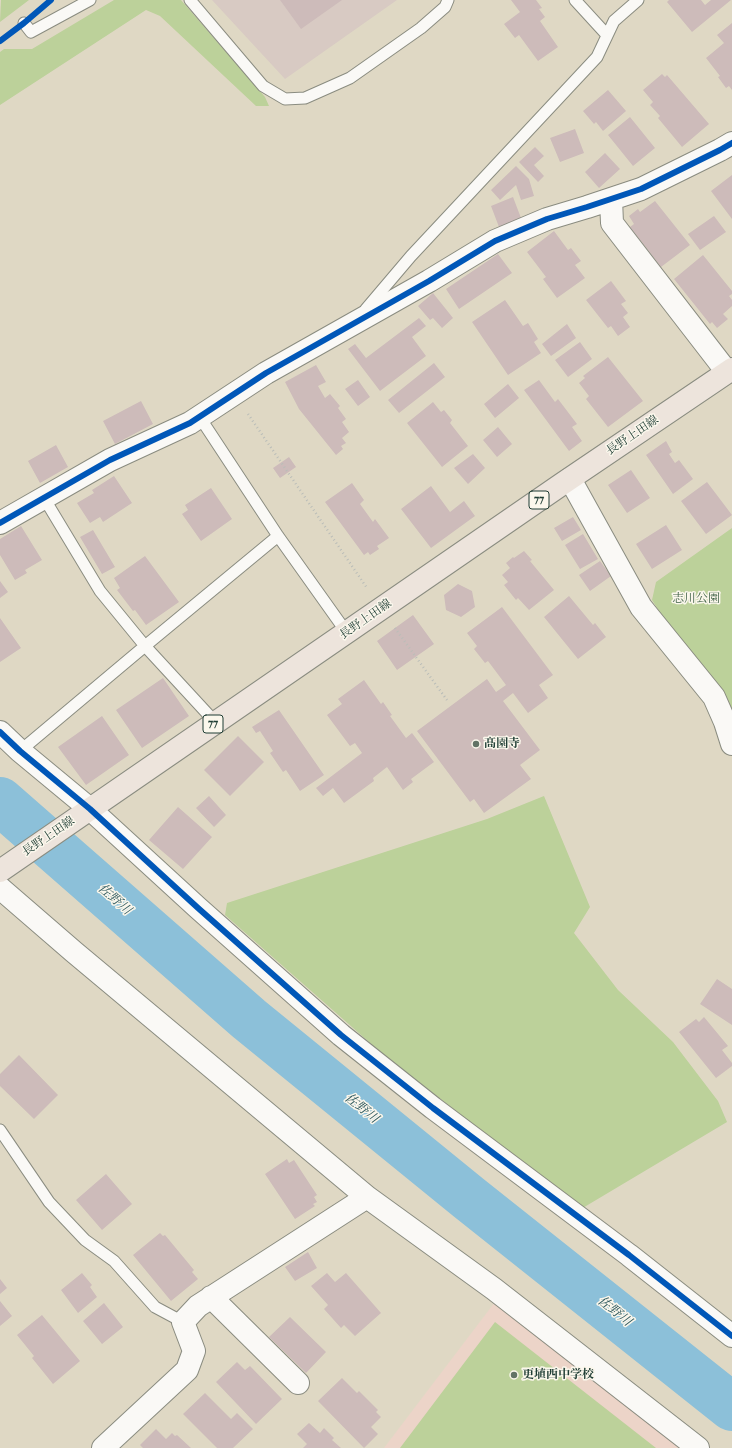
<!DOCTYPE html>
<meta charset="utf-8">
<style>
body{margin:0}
canvas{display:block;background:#dfd8c4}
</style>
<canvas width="732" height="1448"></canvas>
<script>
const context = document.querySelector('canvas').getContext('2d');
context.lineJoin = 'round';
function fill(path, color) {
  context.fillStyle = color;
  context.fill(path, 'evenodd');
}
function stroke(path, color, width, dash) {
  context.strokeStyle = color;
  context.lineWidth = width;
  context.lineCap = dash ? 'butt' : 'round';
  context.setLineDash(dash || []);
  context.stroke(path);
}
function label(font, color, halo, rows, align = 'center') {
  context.font = font + ' "IM FELL Double Pica","Noto Serif JP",serif';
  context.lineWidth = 3;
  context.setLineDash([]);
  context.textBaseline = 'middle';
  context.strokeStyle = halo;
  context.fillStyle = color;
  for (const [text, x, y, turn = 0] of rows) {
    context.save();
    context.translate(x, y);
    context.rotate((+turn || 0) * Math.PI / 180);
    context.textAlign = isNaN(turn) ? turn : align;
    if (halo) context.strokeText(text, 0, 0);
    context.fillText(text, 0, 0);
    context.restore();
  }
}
fill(new Path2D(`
 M495,1302L682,1448H384Z`), '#ecd4c8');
fill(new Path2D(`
 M212,0H397L285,79Z`), '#d8cac3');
fill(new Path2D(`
 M1,0H29L0,22Z
 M114,0H181L265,97L269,106H256L160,16L146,10L0,105V52L4,49H32Z
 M732,528V709L724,692L663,617L652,600L656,582Z
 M544,796L590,907L574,933L618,990L673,1042L718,1101L727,1122L581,1209L378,1050L225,915L227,903L487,819Z
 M495,1322L656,1448H400Z`), '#bcd19a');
stroke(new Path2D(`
 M0,801L249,1019L469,1198L732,1407`), '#8cc0d9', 48);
fill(new Path2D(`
 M280,0H342L301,29Z
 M511,0H536L542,8L539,9L545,17L540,21L558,47L538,61L519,35L515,38L504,24L520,12Z
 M669,0H701L705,5L711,0H731L692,32L667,2Z
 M732,23V90L729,86L726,88L718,77L720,76L706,58L724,43L717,35Z
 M662,74L665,77L667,75L709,124L682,147L658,118L660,116L650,105L653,102L643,90Z
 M608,90L626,111L603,131L596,122L594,124L583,111Z
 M630,117L655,148L633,166L608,135Z
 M575,129L584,153L560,162L550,138Z
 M535,147L544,156L534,165L544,176L538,182L519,162Z
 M605,153L620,169L599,188L585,172Z
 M516,166L529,179L534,196L521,200L516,185L500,200L491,190Z
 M732,175V219L711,191Z
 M513,197L521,218L499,227L491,206Z
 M655,201L690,245L661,267L630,227L634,224L629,216L638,209L640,212Z
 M714,216L726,232L700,250L688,234Z
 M554,231L568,250L571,248L581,261L575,265L585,278L557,298L543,279L546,277L527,252Z
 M498,254L512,273L459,309L446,289Z
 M703,255L732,291V294L729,296L732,300V306L723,314L728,319L717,328L712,322L710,324L674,279Z
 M611,281L626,301L621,304L628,313L623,317L630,327L618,336L611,326L608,328L586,300Z
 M433,293L453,318L442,328L433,318L430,320L418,306Z
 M505,300L523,326L528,323L538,339L534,342L541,353L508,375L472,322Z
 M419,318L426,326L412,337L426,356L380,391L348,349L355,344L366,358Z
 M567,324L576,338L551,356L542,344Z
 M580,342L592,359L568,377L555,360Z
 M608,357L643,401L608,427L586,399L589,396L579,383L585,378L583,376Z
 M434,363L445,377L399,413L388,400Z
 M316,365L326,382L318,386L325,398L330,394L340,406L338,408L346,419L342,422L349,432L342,438L346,443L341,446L343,449L336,455L299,409L285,382Z
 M358,380L370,397L358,406L345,389Z
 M539,380L555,402L558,399L577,424L572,427L582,441L569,451L524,390Z
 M508,384L519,398L495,418L484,404Z
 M141,401L153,424L115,444L103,421Z
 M433,402L441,412L444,410L452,420L450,423L468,446L442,467L407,423Z
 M498,427L512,444L497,457L483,440Z
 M666,441L672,452L669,454L675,463L679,460L693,479L673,494L646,455Z
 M56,445L68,467L40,483L28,461Z
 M473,454L485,468L468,484L454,468Z
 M289,457L296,467L280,478L273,468Z
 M631,470L650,498L627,513L608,485Z
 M114,476L132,503L103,522L100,517L90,523L77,503L94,493L92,490Z
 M707,482L732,515L706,534L681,501Z
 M352,483L364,500L360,504L373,522L375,519L389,538L377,546L379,549L370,555L368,552L364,555L325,502Z
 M431,486L450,512L464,501L475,516L431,548L401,509Z
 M211,488L232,519L201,541L182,514L188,510L185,505Z
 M573,517L581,530L562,541L554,528Z
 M666,525L682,550L652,569L636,544Z
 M21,526L42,560L25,570L27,573L15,580L0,555V539Z
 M93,530L115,567L102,574L80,537Z
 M583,534L598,559L580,569L565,545Z
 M524,551L532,560L530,561L554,590L529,610L518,598L516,600L504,585L508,582L502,575L510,568L506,563L513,557L514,558Z
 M145,556L179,602L146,625L135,610L133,611L117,590L120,588L114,578Z
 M600,561L611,576L590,591L579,575Z
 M0,581L8,592L0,598Z
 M458,584L472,591L475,607L461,617L446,610L444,595Z
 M569,596L593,625L595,623L606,637L578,659L544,617Z
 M502,607L553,675L539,685L548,698L528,713L513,693L503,701L540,750L520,765L531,779L484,813L474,799L470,802L417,731L487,679L496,692L506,685L488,661L485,663L474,649L477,646L467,633Z
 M413,615L434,644L397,670L377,641Z
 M0,618L21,648L0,662Z
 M163,678L189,716L142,748L116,710Z
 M364,680L381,704L383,702L392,715L390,716L406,738L412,733L434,762L411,779L413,782L403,790L387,767L373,778L374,781L344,803L333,788L323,796L316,788L362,753L355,743L350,746L327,715L342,704L338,699Z
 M279,710L324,775L300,791L286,770L283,772L270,753L273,751L260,731L256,733L252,727Z
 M102,716L129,755L86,785L58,747Z
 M238,736L264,762L230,796L204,770Z
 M209,796L226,815L214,827L196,808Z
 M178,807L212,837L183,869L149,840Z
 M717,979L732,989V1025L700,1004Z
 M704,1017L728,1046L722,1050L732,1063V1066L716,1078L679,1032L696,1019L699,1022Z
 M19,1055L58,1095L34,1119L0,1086V1074Z
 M287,1159L289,1163L294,1160L317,1195L314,1197L317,1202L313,1204L315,1206L295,1219L265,1174Z
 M106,1174L132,1204L102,1230L76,1200Z
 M160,1233L163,1236L165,1235L194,1270L192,1272L198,1279L171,1301L133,1255Z
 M308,1252L317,1268L295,1281L285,1267Z
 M82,1273L92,1285L90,1287L97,1297L78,1313L61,1290Z
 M327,1273L335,1282L346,1273L381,1313L355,1336L344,1325L341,1328L324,1309L328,1305L311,1286Z
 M0,1279L7,1288L0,1294Z
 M0,1301L12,1316L0,1326Z
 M104,1303L123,1327L102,1344L83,1321Z
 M42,1315L80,1361L53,1384L32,1358L34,1356L17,1335Z
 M290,1317L326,1352L306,1373L269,1337Z
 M237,1362L245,1370L250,1366L282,1399L256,1424L216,1382Z
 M342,1378L357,1393L359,1391L378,1410L376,1412L381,1417L371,1427L378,1434L364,1448L318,1401Z
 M205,1393L231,1419L237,1413L253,1429L233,1448H217L183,1414Z
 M309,1423L320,1433L324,1428L334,1438L332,1440L341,1448H303L307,1444L297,1434Z
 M156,1429L166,1439L172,1433L175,1436L177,1435L191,1448H143L140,1445Z`), '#cdbbba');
const lane = new Path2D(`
 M190,0L263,86L285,99L305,98L350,78L421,28L445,7L448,0
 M575,0L607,35
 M24,23L31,32L90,0
 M366,309L411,256L597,57L614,21L638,0
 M199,416L278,536L347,633
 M216,723L145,646L278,536
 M20,751L145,646L100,591L44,498
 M0,1130L49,1202L85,1240L114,1261L155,1307L183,1322`);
const street = new Path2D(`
 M611,199L612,223L727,372
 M570,479L641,607L714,697L725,722L732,744
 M0,523L110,460L190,423L266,373L429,281L495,241L547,219L587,207L641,189L720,150L732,143
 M0,732L20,751L90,809L198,908L341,1035L433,1108L629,1255L732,1336
 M0,888L74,952L367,1197L494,1289L698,1448
 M211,1297L298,1383
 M103,1448L187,1370L194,1351L183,1322L198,1306L367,1197`);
const primary = new Path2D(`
 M0,871L562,484L732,369`);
stroke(lane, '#8a8c80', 13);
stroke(street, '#8a8c80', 24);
stroke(primary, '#8a8c80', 24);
stroke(new Path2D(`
 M248,414L367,588
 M395,628L447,700`), '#babdb8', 2.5, [1, 3]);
stroke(lane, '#faf9f6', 11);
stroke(street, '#faf9f6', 22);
stroke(primary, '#ede4dc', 22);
stroke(new Path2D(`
 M0,41L24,23L51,0
 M0,523L110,460L190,423L266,373L429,281L495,241L547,219L587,207L641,189L720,150L732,143
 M0,732L20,751L90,809L198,908L341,1035L433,1108L629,1255L732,1336`), '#0057b8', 6);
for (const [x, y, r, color] of [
 [476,744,4,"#627366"],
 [514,1375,4,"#627366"]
]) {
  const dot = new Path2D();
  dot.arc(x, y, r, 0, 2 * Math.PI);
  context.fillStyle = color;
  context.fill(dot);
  stroke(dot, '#fbf7ec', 1.5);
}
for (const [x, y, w] of [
 [539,500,20],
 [213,724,20]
]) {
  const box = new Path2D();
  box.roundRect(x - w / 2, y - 9, w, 18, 3);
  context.fillStyle = '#fbf7ec';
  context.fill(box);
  stroke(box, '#1f3d34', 1);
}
label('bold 11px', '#1f3d34', null, [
 ["77",539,500],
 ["77",213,724]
]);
label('12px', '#1f3d34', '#fbf7ec', [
 ["長野上田線",633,436,-34],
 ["長野上田線",366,620,-35],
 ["長野上田線",49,837,-34]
]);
label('12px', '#3f6045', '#fbf7ec', [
 ["志川公園",696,599]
]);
label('bold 12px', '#1f3d34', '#fbf7ec', [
 ["髙園寺",484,744],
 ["更埴西中学校",522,1375]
], 'left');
label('italic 13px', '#315b60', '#fbf7ec', [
 ["佐野川",114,900,41],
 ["佐野川",361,1109,39],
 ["佐野川",614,1312,39]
]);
</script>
